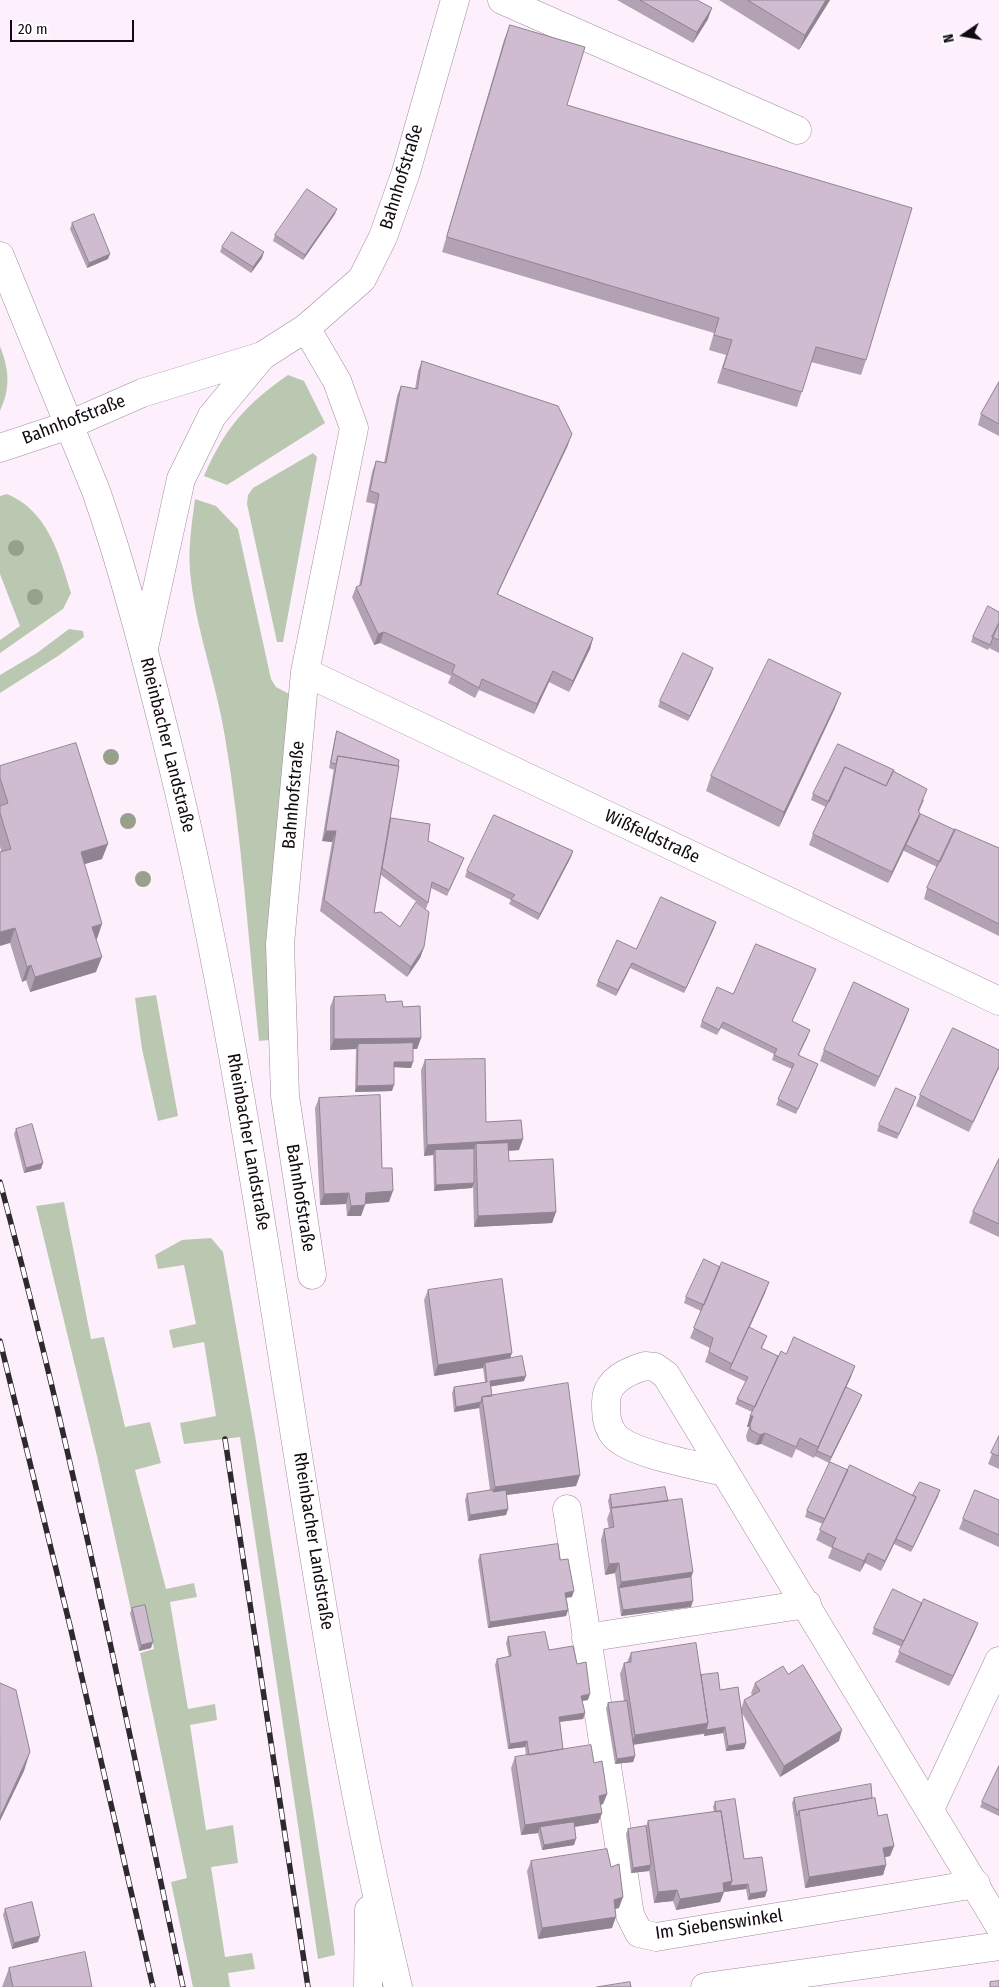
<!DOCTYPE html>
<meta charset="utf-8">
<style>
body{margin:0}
#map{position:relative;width:999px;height:1987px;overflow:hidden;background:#fdf0fc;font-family:"Fira Sans Condensed",sans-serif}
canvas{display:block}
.north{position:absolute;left:939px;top:10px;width:50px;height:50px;-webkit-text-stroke:4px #fff;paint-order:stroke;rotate:258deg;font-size:14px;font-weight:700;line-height:20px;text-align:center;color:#110a11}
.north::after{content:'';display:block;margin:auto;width:18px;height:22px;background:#110a11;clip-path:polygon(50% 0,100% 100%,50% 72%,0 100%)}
.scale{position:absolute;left:10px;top:20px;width:124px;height:22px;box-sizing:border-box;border:2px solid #110a11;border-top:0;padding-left:6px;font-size:15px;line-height:18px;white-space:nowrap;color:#110a11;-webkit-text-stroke:4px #fff;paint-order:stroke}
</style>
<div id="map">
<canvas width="999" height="1987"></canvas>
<div class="north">N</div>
<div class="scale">20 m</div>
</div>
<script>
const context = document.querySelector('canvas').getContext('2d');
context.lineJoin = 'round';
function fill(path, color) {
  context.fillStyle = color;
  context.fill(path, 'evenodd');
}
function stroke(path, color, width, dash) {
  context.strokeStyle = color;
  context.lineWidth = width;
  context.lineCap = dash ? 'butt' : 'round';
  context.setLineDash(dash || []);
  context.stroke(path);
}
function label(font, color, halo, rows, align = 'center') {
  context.font = font + ' "Fira Sans Condensed",sans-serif';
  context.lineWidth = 5;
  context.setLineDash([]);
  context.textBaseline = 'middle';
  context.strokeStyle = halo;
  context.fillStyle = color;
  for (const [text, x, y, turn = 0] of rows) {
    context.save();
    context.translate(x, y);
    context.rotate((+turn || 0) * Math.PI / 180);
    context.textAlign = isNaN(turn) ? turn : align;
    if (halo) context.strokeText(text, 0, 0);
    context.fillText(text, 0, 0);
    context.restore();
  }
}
fill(new Path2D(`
 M0,346C9,370 11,387 0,411Z
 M288,375L304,381L325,423L227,485L204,476C225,428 245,405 288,375Z
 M313,453L317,457L283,642H277L247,504L248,495L253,488Z
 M7,494C48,511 59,554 71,593L63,609L0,653V640L20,626L0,574V496Z
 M195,499L216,506L238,529L271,679L276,687L293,696L270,932L269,1040L259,1041C248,940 242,837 225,737C216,681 195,627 190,571C188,547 192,523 195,499Z
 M69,629L83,631L84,637L58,656L0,693V675L37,653Z
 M156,995L178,1116L158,1121L142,1049L135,998Z
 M64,1202L91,1339L104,1337L125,1427L150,1422L161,1463L135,1470L166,1589L194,1583L197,1597L170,1602L188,1709L215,1704L217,1720L190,1725L206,1830L233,1825L238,1863L211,1867L225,1957L252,1953L255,1969L228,1973L230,1987H193L171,1882L187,1878L140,1653L154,1649L145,1606L131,1610L97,1456L36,1206Z
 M211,1238L223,1252L255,1435L335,1955L318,1959L240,1437L184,1444L180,1423L216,1416L204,1342L173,1348L169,1330L196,1324L184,1265L158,1269L155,1255L182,1240Z`), '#bbc8b1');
const minor = new Path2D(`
 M502,0L797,130
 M306,328L337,381L354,428L305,672L280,944L285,1096L312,1275
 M0,448L69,425L142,393L262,356L306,328L362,279L383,237L406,172L455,0
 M144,648L181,479L212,416L262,356
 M305,672L999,1001
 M645,1366L655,1367L666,1375L725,1472C700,1466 629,1454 614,1435C606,1425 606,1413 606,1402C606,1380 628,1371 645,1366Z
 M725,1472L999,1925
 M567,1509L630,1915L639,1933L656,1937L976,1884
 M586,1638L807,1604
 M930,1809L999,1661
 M705,1987L999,1946`);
const major = new Path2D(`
 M0,256L96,491C125,574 146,658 167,742C269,1152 299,1576 398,1987
 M368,1987L369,1910`);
stroke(minor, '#9f8c9f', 29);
stroke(major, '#9f8c9f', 29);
stroke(minor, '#fff', 28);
stroke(major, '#fff', 28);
const rail = new Path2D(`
 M0,1182C72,1448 126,1718 183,1987
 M0,1341L71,1630L153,1987
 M225,1439L308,1987`);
stroke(rail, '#302830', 5.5);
stroke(rail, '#fff', 4, [11]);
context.fillStyle = '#97a08a';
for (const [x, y] of [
 [16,548],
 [35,597],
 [111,757],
 [128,821],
 [143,879]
]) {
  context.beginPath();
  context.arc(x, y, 8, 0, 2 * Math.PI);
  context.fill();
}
fill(new Path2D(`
 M617,0H697L708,19L693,43Z
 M719,0H830L799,50Z
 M510,25L567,105L866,360L861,375L811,362L797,407L717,383L726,355L709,350L714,333L442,252L504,40Z
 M335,214L303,260L273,241L275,235Z
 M72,223L108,259L87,268L70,229Z
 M222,247L262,258L251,273L220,252Z
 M422,361L568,445L497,594L593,638L590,649L569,692L549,682L534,714L479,690L475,698L448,683L451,676L380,643L374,645L352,597L356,587L359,586L375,504L366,502L372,472L376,461L384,463L397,396L401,386L415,389L418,371Z
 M999,382V436L978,425L981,414Z
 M999,612V653L989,648L988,650L971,642L973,637Z
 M711,674L688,721L658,707L660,701Z
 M835,708L779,827L706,791L711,776Z
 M337,731L390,819L428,841L462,863L447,896L431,888L428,903L426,909L381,875L374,913L424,947L420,958L407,977L320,911L332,842L322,841L334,768V770L329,768L335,737Z
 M0,766L102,859L84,864L97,939H96V972L30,992L26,980L22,982L10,943L1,851L0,846Z
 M894,771L924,800L919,812L918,820L955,830L999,848V936L924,899L927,888L937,867L904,851V849L888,883L809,845L813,834L826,807L811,800L813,794Z
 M571,857L538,920L509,904L511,900L465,877L467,871Z
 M714,928L684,993L630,968L616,996L596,986L598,981L636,949Z
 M814,974L792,1022L808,1036L799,1055L816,1070L796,1114L776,1105L792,1069L772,1060L774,1054L721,1028L717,1035L700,1027L702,1021L733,994Z
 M334,997L386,1002L403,1007L421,1038L417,1049H413L411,1068L394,1067L392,1091L355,1092L356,1049L330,1050V1007Z
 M909,1009L875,1087L820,1061L824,1050Z
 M999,1050L969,1132L916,1106L920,1095Z
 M425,1060L486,1122L519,1150L508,1151L509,1161L556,1212L552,1223L474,1227L473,1186L472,1188L434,1191L433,1155L424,1156L421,1070Z
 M319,1098L382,1168L389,1202L365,1204L361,1216H347L346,1204L320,1205L315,1108Z
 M914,1103L897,1139L877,1131L879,1125Z
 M16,1129L41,1169L24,1173L14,1134Z
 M999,1159V1237L969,1223L973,1212Z
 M720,1267L769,1282L765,1293L749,1328L765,1341L762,1348L778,1356L786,1354L851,1377L846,1387L860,1400L829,1463L815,1456L817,1452L814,1458L796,1449L792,1458L761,1444L756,1445L747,1441L746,1436L749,1427H747L752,1412L735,1404L746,1382L705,1362L710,1348L690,1338L701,1311L684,1303L686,1297Z
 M428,1290L510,1358L524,1381L491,1386L492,1396L580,1475L576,1486L506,1495L508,1509L506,1515L468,1521L465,1500L467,1494L490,1490L479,1408L454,1412L452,1393L454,1387L485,1382L483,1368L434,1376L424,1300Z
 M999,1436V1469L988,1464Z
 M848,1470L913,1495L938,1496L911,1552L894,1544L881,1571L865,1563L860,1572L828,1558L832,1548L816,1540L823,1524L805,1517L807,1511Z
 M610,1495L668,1501L693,1572L691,1577V1607L621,1616L615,1573L605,1575L601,1540L604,1529H609L607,1519L610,1511L608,1501Z
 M999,1500V1547L959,1529L963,1519Z
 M480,1555L560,1560L572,1597L566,1598L568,1610L566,1616L488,1628L478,1560Z
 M922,1603L978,1623L974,1633L949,1686L895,1662L902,1647L872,1634L874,1628Z
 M132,1608L151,1648L139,1651L130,1613Z
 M508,1637L549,1650L577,1664L588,1700L582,1701L585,1713L583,1719L560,1722L563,1749L594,1763L607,1794L603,1804L600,1805L602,1813L598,1823L575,1827L574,1845L542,1850L538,1833L521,1835L511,1768L515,1757L526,1756L525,1747L508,1749L495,1665L497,1659L509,1657L506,1643Z
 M631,1653L701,1675L720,1690L741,1709L744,1700L752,1695L751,1693L755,1683L788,1674L839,1741L780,1777L742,1713L746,1743L744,1749L726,1751L723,1733L704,1736V1734L633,1745L635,1756L633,1762L615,1764L606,1708L608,1703L624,1701L620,1674L624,1663L627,1662Z
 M999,1766V1816L980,1807Z
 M794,1798H872L878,1816L894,1846L890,1856L885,1857L886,1865L883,1875L805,1888L792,1803Z
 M715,1802L744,1859L765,1897L748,1900L746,1889L724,1892L720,1902L676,1910L673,1901L654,1903L649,1870V1871L631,1873L626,1834L628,1829L646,1826L648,1821L714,1812L713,1807Z
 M531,1861L611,1867L619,1908L615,1909L612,1928L538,1939L527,1871Z
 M5,1909L38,1942L12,1949L3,1915Z
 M9,1968L92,1987H2Z`), '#b2a2b4');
fill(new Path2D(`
 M826,0H830L799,50L805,35Z
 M712,8L708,19L693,43L697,32Z
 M337,209L335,214L303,260L305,255Z
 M264,252L262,258L251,273L253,267Z
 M110,254L108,259L87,268L89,263Z
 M572,434L568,445L493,604L497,594Z
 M384,632L380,643L374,645L378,634Z
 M593,638L590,649L569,692L573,681Z
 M713,668L711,674L688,721L690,716Z
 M553,671L549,682L534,714L537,704Z
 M841,693L835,708L779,827L784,812Z
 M920,813L917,823L888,883L892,872Z
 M326,831H336L332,842L322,841Z
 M108,844L102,859L75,867L81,852Z
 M573,851L571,857L538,920L540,914Z
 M716,922L714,928L684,993L686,988Z
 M102,924L97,939L86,942L92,927Z
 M15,928L10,943L0,946V932Z
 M424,947L420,958L407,977L411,967Z
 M102,957L96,972L30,992L35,977Z
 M632,963L630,968L616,996L618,990Z
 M31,965L26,980L22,982L27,967Z
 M909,1009L905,1020L875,1087L879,1077Z
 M421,1038L417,1049H358V1044L356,1049L330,1050L334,1039Z
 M394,1062H413L411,1068L392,1067Z
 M999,1066V1068L969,1132L973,1122Z
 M394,1085L392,1091L355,1092L357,1086Z
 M523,1139L519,1150L476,1153V1144L472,1153L435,1150L433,1155L424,1156L427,1145Z
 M43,1163L41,1169L24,1173L26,1168Z
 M474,1183L472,1188L434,1191L436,1185Z
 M393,1191L389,1202L362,1204L366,1193Z
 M349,1193L346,1204L320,1205L324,1194Z
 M365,1205L361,1216H347L351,1206Z
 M556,1212L552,1223L474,1227L478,1216Z
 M769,1282L765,1293L731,1369L732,1364Z
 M512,1353L508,1364L485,1363L483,1368L434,1376L438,1365Z
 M855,1366L851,1377L814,1458L818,1447Z
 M526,1376L524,1381L488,1387L490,1381Z
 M862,1395L860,1400L829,1463L831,1457Z
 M481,1402L479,1408L454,1412L456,1407Z
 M750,1416H753L749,1427H747Z
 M765,1433L761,1444L756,1445L760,1435Z
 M580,1475L576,1486L491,1497L495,1487Z
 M940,1490L938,1496L911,1552L913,1547Z
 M916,1497L894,1544L881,1571L885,1561Z
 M508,1509L506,1515L468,1521L470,1515Z
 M868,1553L865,1563L860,1572L864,1561Z
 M619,1563L615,1573L605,1575L609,1564Z
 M693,1572L689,1583L619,1588L621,1582Z
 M574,1591L572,1597L563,1598L565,1593Z
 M693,1601L691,1607L621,1616L623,1610Z
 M568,1610L566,1616L488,1628L490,1622Z
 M978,1623L974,1633L949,1686L953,1676Z
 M153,1642L151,1648L139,1651L141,1645Z
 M590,1694L588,1700L579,1701L581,1696Z
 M585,1713L583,1719L557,1722L559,1717Z
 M708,1723L705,1733L631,1745L635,1735Z
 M725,1727L723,1733L704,1736L706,1730Z
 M842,1730L839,1741L780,1777L784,1766Z
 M527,1741L525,1747L508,1749L510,1744Z
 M746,1743L744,1749L726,1751L728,1746Z
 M30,1752L24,1771L0,1821V1817Z
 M635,1756L633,1762L615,1764L617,1759Z
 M607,1794L603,1804L595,1807L599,1796Z
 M602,1813L598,1823L541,1832L540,1827L538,1833L521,1835L525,1825Z
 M576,1839L574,1845L542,1850L544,1845Z
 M894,1846L890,1856L880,1858L883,1848Z
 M651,1865L649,1871L631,1873L633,1868Z
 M886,1865L883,1875L805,1888L809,1877Z
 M732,1881L748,1884L746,1889L724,1892L720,1902L676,1910L680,1899L723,1883Z
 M677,1890L673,1901L654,1903L658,1892Z
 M767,1891L765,1897L748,1900L750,1894Z
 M623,1897L619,1908L610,1910L614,1900Z
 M616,1917L612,1928L538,1939L542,1928Z
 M40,1936L38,1942L12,1949L14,1943Z`), '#918492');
const building = new Path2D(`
 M640,0H697L712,8L697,32Z
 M748,0H826L805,35Z
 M510,25L585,47L567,105L912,208L866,360L816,347L802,392L723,368L732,340L714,335L719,318L447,237Z
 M307,189L337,209L305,255L275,235Z
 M94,214L110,254L89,263L72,223Z
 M232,232L264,252L253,267L222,247Z
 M422,361L558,406L572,434L497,594L593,638L573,681L553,671L537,704L482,679L479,688L452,673L455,665L384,632L378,634L356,587L361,585L379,494L370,491L376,461L386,463L401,386L417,389Z
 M999,382V424L981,414Z
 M988,606L999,612V623L990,645L973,637Z
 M999,623V640L992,637Z
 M683,653L713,668L690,716L660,701Z
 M769,659L841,693L784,812L711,776Z
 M337,731L399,760L398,766L338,756L336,764L331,763Z
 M76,743L108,844L81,852L102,924L92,927L102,957L35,977L31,965L27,967L15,928L0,932V852L11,849L0,813V806L8,803L0,778V766Z
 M838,744L894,770L886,786L845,767L829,802L813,794Z
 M338,756L399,766L374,913L381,912L400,927L416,902L429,912L424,947L411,967L324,900L336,831H326Z
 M845,767L886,786L893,771L927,789L918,811L920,813L892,872L813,834Z
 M921,814L955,830L940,862L906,845Z
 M494,815L573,851L540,914L511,899L515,895L467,871Z
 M391,818L430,824L428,841L464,858L449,890L432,882L428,903L382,868L386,846Z
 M955,829L999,848V924L927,888Z
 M661,897L716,922L686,988L632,963L618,990L598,981L617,940L636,949Z
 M756,944L816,969L792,1021L810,1030L798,1055L818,1064L798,1109L778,1099L794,1064L774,1055L777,1049L723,1022L719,1030L702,1021L717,987L733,994Z
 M854,982L909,1009L879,1077L824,1050Z
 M385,995L386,1002L402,1001L403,1007L420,1006L421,1038L334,1039V997Z
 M953,1028L999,1050V1066L973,1122L920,1095Z
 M413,1043V1062H394V1085L357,1086L358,1044Z
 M485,1059L486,1122L521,1120L523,1139L427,1145L425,1060Z
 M896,1088L916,1097L899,1134L879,1125Z
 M380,1095L382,1168H392L393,1191L366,1193L365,1205L351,1206L349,1193L324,1194L319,1098Z
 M32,1124L43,1163L26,1168L16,1129Z
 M508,1143L509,1161L553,1159L556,1212L478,1216L476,1144Z
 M474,1149V1183L436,1185L435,1150Z
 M999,1159V1224L973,1212Z
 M704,1259L720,1267L704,1305L686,1297Z
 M722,1262L769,1282L732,1364L709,1352L713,1338L694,1328Z
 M502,1279L512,1353L438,1365L428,1290Z
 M749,1327L767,1336L761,1348L778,1356L755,1407L737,1399L748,1377L730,1369Z
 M794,1337L855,1366L818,1447L800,1438L796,1447L765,1433L760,1435L751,1430L750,1425L753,1416H750L781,1351L786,1354Z
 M522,1356L526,1376L490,1381L492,1396L482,1397L481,1402L456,1407L454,1387L487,1382L485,1363Z
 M568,1383L580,1475L495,1487L482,1397Z
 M846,1387L862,1395L831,1457L817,1451Z
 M999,1436V1456L991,1453Z
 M830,1462L848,1470L825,1519L807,1511Z
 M850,1465L916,1497L885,1561L868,1553L864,1561L832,1547L836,1538L820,1530Z
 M920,1482L940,1490L913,1547L896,1539L914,1502L916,1497L913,1495Z
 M665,1487L668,1501L612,1508L610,1495Z
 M493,1490V1492L506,1490L508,1509L470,1515L467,1494Z
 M975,1490L999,1500V1535L963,1519Z
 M682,1499L693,1572L621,1582L619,1563L609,1564L604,1529L614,1527L611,1508Z
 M558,1544L560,1560L568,1559L574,1591L565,1593L568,1610L490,1622L480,1555Z
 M691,1577L693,1601L623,1610L619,1588Z
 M893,1589L922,1603L904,1641L874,1628Z
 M924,1599L978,1623L953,1676L899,1652Z
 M145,1605L153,1642L141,1645L132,1608Z
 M545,1632L549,1650L573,1646L577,1664L586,1662L590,1694L581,1696L585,1713L559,1717L563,1749L529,1755L527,1741L510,1744L497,1659L511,1656L508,1637Z
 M696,1643L708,1723L635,1735L624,1663L631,1662V1653Z
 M803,1665L842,1730L784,1766L744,1700L760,1691L755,1683L783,1666L788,1674Z
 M718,1673L720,1690L738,1687L746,1743L728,1746L725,1727L706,1730L708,1723L701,1675Z
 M0,1683L16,1690L30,1752L0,1817Z
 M627,1701L635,1756L617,1759L608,1703Z
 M591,1745L594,1763L602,1761L607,1794L599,1796L602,1813L525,1825L515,1757Z
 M999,1766V1810L982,1802Z
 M871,1784L872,1798L799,1811L797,1816L794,1798Z
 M875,1798L878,1816L887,1814L894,1846L883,1848L886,1865L809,1877L799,1811Z
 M735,1799L744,1859L762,1857L767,1891L750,1894L748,1884L730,1886L732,1881L721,1811L716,1812L715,1802Z
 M721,1811L732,1881L723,1883L724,1892L680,1899L677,1890L658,1892L648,1821Z
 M574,1822L576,1839L544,1845L540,1827Z
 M646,1826L651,1865L633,1868L628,1829Z
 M607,1849L611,1867L619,1864L623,1897L614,1900L616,1917L542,1928L531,1861Z
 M32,1902L40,1936L14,1943L5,1909Z
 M85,1952L92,1987H13L9,1968Z
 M999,1981V1987H990V1982Z
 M630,1982L631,1987H597Z`);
fill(building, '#cfbcd1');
stroke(building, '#918492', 1);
label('18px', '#110a11', '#fff', [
 ["Bahnhofstraße",402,177,-73],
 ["Bahnhofstraße",74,420,-21],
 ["Rheinbacher Landstraße",167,745,76],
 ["Bahnhofstraße",294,795,-85],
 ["Wißfeldstraße",652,837,25],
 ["Rheinbacher Landstraße",248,1142,80],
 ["Bahnhofstraße",300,1198,81],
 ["Rheinbacher Landstraße",313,1541,81],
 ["Im Siebenswinkel",719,1925,-8]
]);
</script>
